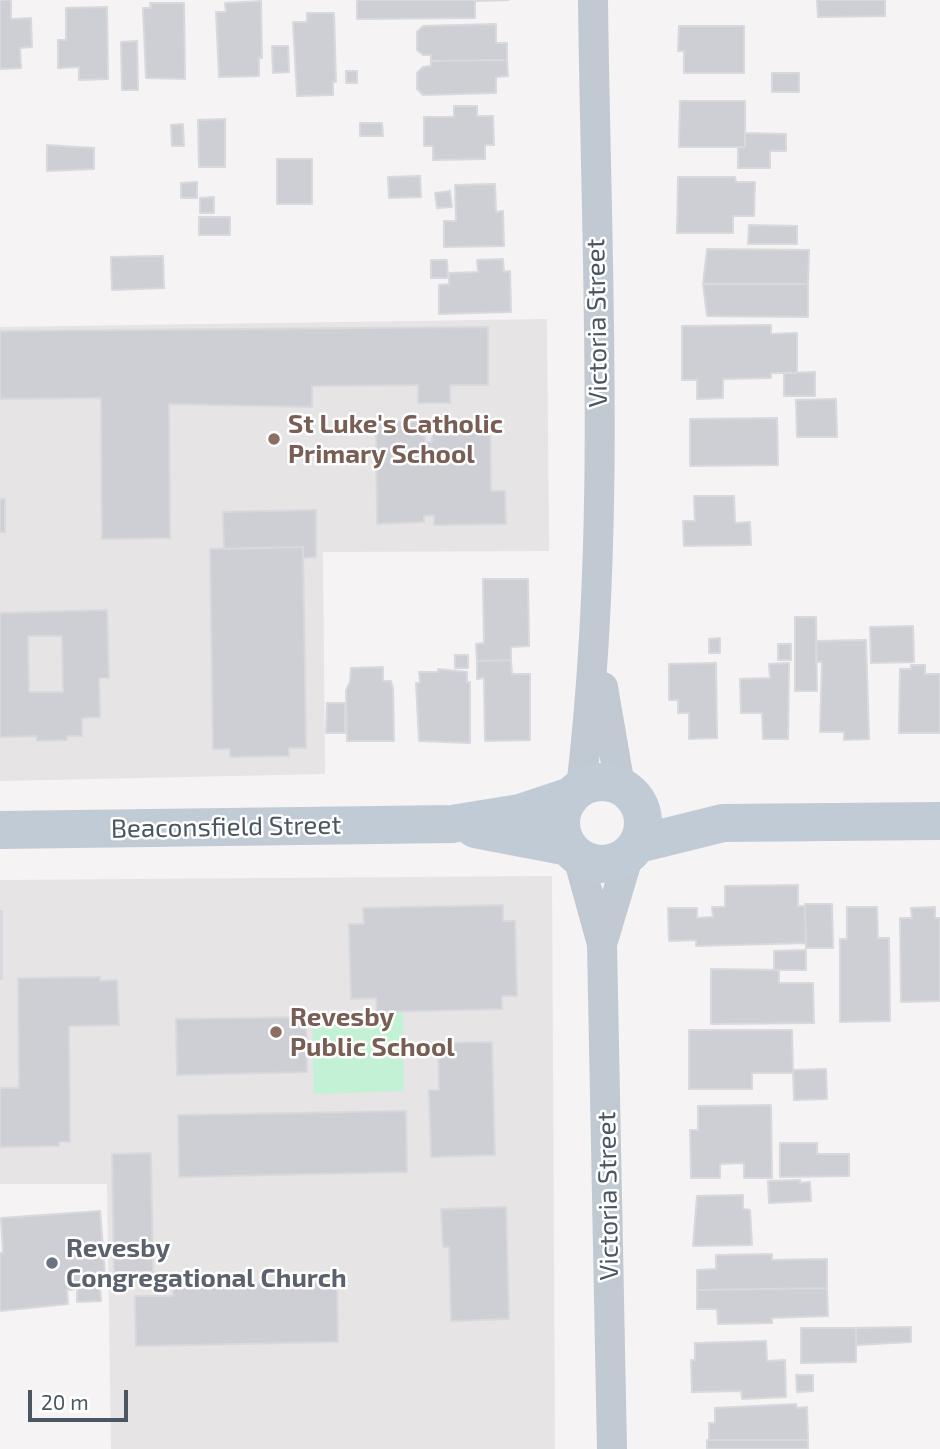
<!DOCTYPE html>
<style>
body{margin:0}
#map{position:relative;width:940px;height:1449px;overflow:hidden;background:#f5f3f3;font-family:"Exo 2",sans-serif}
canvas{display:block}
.scale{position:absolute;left:28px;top:1390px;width:100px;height:32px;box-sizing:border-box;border:4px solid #4a5661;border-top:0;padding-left:9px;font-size:21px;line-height:24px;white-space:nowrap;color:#4a5661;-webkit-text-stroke:5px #fff;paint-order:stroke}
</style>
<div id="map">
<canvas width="940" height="1449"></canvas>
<div class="scale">20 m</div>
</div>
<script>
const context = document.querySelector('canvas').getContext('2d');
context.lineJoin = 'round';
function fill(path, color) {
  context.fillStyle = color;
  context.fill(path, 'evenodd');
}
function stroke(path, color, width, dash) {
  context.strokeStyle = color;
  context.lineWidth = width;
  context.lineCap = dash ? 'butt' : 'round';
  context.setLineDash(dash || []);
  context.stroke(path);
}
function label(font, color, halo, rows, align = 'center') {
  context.font = font + ' "Exo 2",sans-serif';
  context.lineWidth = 5;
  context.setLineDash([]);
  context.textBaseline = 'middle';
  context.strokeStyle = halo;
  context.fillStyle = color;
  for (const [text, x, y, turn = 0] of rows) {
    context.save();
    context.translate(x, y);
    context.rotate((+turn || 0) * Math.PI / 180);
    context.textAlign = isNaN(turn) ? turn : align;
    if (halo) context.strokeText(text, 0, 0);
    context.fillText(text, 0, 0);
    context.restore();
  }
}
fill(new Path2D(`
 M547,319L549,551L323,552L325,774L0,781V327Z
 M552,876L555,1449H111L107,1184H0V880Z`), '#e6e4e5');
fill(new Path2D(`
 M403,1012L404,1091L314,1094L312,1019L317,1013Z`), '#c3f1d5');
const building = new Path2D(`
 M0,0H11V19L31,18L32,47L20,48L21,68L0,69Z
 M357,0H508L475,1V18L357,19Z
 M817,0H885V16L818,17Z
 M261,1L262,58H259V76L219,77L216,12H226L225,3Z
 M150,3H184L185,79L146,78L143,8H151Z
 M107,7L108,79L79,80V67L58,68V40H66V8Z
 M307,13H334L336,82H333V95L297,96L293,22H307Z
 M496,24V43H507V60L431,61V55H423L417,50V32L423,26Z
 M679,26H744V73H684V51H678Z
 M137,41L138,90H122L121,42Z
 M272,46H288L289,72L273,73Z
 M507,60L508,76L496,77V93L423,95L417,89V73L423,67L431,66V61Z
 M346,71H357V83H346Z
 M772,73H799V92H772Z
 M680,101H745V147H679Z
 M454,106H477V116H493L494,145H485V159L433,160V146H424V117H454Z
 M225,119V167H199L198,120Z
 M360,123H382L383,136H360Z
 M183,124L184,146H172L171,125Z
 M745,133L786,134V151H770V168H738V147H745Z
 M47,145L94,148V169L47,171Z
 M277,159H312V204H277Z
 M420,176L421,197L389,198L388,177Z
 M678,177H735L736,182H755L754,216H733V233H677Z
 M197,182V198H181V183Z
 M495,184L496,212L503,211L504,246L444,247V221H456L455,185Z
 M450,191L452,207L437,208L435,193Z
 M214,197V213H200V198Z
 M199,217H230V235H199Z
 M749,225L797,226V244H748Z
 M707,249L809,250L808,284H703Z
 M163,256L164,288L112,290L111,257Z
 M503,259L504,272L510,271L511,312L439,314V285L449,284V273L478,272L477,260Z
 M431,260H447L448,278H431Z
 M703,284H808V317L707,316Z
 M771,325V334L797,333V373H771V378L723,379V398L697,399V380H682V326Z
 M488,327V385H450V403H418V385L312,386V407L169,404L170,538L102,539L101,398L0,399V331Z
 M815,372V396H784V373Z
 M836,399L837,437H797L796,400Z
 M777,418L778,465L690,466V419Z
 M424,421L425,442H432V425L490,423L491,491H505L506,524L434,525V515L424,516V522L377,524L376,422Z
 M694,496H734L735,523L750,522L751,545L684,546L683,521H695Z
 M0,499H5V532H0Z
 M316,510V557L303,558V547L224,549L223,512Z
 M303,547L306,748H289V756L230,757V749H213L210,549Z
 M483,579H528L529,646L511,647V660L477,661L476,644L484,643Z
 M107,610L109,678H99L100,717L82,718V736H67V740L37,741V736L0,737V613ZM28,636H62L63,692H29Z
 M795,617H816L817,691H795Z
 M913,626L914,662L871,663L870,627Z
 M720,638V653H709V639Z
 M866,640L869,739L844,740V732H820L822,662H816V641Z
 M778,644H791V660H778Z
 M455,655H468V668H455Z
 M511,660L512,674H530V740L485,741L484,678L477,679V661Z
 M716,663L717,738L689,739V713H678V700H669V664Z
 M789,663L788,739H763L762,713H741L740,679L770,678L769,664Z
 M911,665H925V674H940V733H899L900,669H911Z
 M383,667V681H391L393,689L394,741H347L346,690L350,682L351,668Z
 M438,669L467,672V682H470V743L419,741L416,683H420L419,672H438Z
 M327,703H345V733H326Z
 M798,885V906H805L806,943L696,946V940L669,941L668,908H697V918L713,917L712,907H725V886Z
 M805,904H832L833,948H806Z
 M503,905V921H515L517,996H502V1009L377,1012L376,998L351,999L349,924H364L363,908Z
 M847,907H877L878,938H889L890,1021L840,1022V939H847Z
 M935,907V918H940V1001L901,1002L900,918H912L911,908Z
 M0,911H2V979H0Z
 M806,950V970H774V951Z
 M711,969L779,970V983H813L814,1023L711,1024Z
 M100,977V981L117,980L119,1025L69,1026L70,1142H59V1146L0,1147V1088H19L18,978Z
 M306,1017L307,1072L177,1075L176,1019Z
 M689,1030H792L793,1073H752V1089H689Z
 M492,1042L495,1155L431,1157L429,1090H439L438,1043Z
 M826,1069L827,1099L794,1100L793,1070Z
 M771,1105L772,1178H744V1163L720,1164V1178H691L690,1130H698V1106Z
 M406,1111L407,1172L179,1177L178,1115Z
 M780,1143H817V1154H849V1176L780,1177Z
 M151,1153L153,1272H114L112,1154Z
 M800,1180V1183L810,1182L811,1201L769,1203L768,1181Z
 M743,1195V1209L750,1210L752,1245L693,1246L697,1196Z
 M506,1207L509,1319L451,1321L449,1247H443L441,1209Z
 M100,1211L105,1273H99L101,1301L77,1302V1289L67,1290L68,1304L0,1311V1253H3L1,1218Z
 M772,1254V1260L827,1259V1288L697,1290V1270L716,1269V1255Z
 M337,1282L338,1342L136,1346L135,1296H173V1286Z
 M827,1288L828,1316L772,1318V1323L718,1324L717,1309H697V1290Z
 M911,1327V1342L856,1345V1328Z
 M801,1328H856V1362L801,1363Z
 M766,1341L767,1361L785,1360L786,1397L742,1399L741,1391L692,1392L691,1360H695V1343Z
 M796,1375H813V1391L797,1392Z
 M796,1404L797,1408L807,1407L808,1440H709V1423H715V1408Z
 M707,1440H808V1449H707Z`);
fill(building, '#cdcfd5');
stroke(building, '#d7d9de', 2);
stroke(new Path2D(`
 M603,687L620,786
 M581,788C612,527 596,262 593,0
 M578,857L602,944L612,1449
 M602,944L629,854`), '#c1cad2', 30);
stroke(new Path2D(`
 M561 823a41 41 0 1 1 82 0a41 41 0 1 1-82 0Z
 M475,829L569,847
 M0,830L452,824L520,813L571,796
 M638,844L723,823L940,821`), '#c1cbd6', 38);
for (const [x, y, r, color] of [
 [274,439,7,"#8d6e63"],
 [276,1032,7,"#8d6e63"],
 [52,1263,7,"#6b7280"]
]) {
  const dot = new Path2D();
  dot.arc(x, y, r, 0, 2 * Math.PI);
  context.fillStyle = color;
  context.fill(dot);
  stroke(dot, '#fff', 2.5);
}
label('26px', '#4a5661', '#fff', [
 ["Victoria Street",597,323,-91],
 ["Beaconsfield Street",226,827,-1],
 ["Victoria Street",608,1196,-91]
]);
label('bold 26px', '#785e54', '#fff', [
 ["St Luke's Catholic",288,424],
 ["Primary School",288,454],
 ["Revesby",290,1017],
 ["Public School",290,1047]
], 'left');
label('bold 26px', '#5b616d', '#fff', [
 ["Revesby",66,1248],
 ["Congregational Church",66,1278]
], 'left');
</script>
